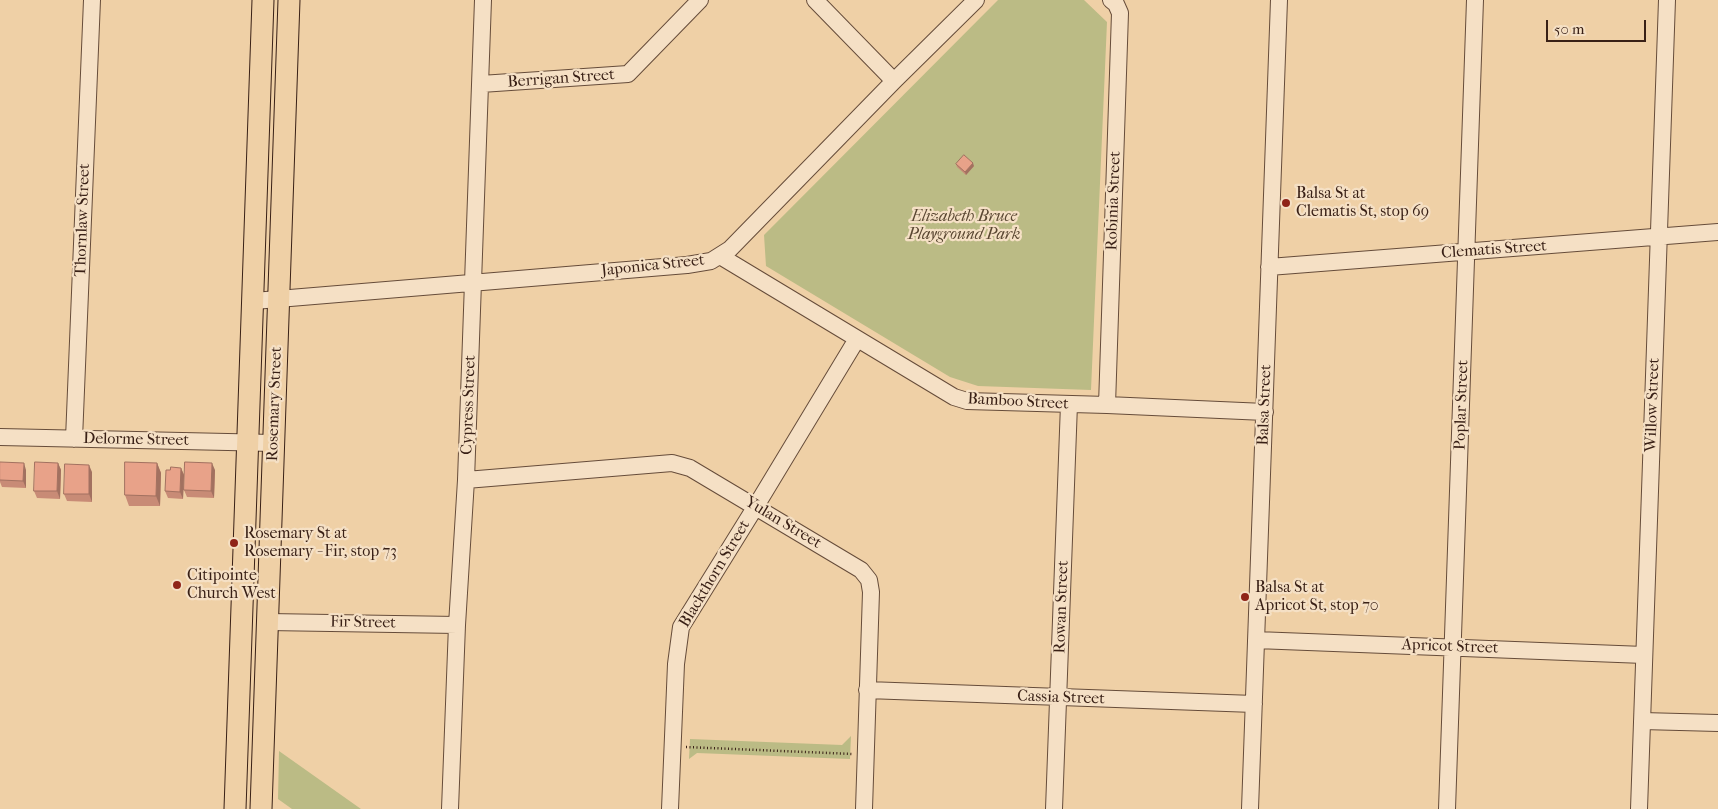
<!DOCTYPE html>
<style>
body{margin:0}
#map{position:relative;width:1718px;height:809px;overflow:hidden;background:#efd0a6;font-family:"IM FELL French Canon",serif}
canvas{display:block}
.scale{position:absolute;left:1546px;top:20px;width:100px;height:22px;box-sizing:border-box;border:2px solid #392016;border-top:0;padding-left:6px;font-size:15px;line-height:18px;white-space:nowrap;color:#392016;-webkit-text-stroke:4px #f5e0c5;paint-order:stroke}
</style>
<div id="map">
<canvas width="1718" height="809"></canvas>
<div class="scale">50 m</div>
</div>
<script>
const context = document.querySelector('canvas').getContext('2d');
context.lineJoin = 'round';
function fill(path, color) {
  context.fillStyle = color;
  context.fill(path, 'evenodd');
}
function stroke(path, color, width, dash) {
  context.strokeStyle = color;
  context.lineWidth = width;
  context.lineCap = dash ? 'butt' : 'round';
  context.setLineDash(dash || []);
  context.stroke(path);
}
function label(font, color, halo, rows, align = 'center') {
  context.font = font + ' "IM FELL French Canon",serif';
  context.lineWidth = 4.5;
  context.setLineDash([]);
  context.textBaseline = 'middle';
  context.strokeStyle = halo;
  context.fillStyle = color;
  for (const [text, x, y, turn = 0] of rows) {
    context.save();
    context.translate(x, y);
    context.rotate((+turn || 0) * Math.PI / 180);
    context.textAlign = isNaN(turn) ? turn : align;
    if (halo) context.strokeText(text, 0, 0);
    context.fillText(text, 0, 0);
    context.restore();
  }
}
fill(new Path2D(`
 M998,0H1084L1107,22L1091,390L978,386L950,377L766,266L764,235Z
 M851,736L850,759L697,753L689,759L690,739L842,745Z
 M279,751L361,809H292L278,799Z`), '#bbbb85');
const minor = new Path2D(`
 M815,0L894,81
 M481,84L628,74L700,0
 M720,256L954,397L967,401L1107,405L1265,412
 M1269,267L1718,232
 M254,301L687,265L711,261L730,249L894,81L976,0
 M1107,405L1120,13L1116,4L1111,0
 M0,437L273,443
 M74,439L92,0
 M466,480L672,463L690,468L861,570L869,580L871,592L864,809
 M268,622L457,625
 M1256,640L1644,655
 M867,690L1254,704
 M1642,721L1718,723
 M450,809L457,625L466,480L483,0
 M670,809L676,664L681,627L756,506L857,339
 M1054,809L1069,404
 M1250,809L1279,0
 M1447,809L1475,0
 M1639,809L1667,0`);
const major = new Path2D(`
 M235,809L263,0
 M261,809L289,0`);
stroke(minor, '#664c3a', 18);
stroke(major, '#392016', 23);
stroke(new Path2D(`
 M686,747L853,754`), '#392016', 2.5, [1, 2.5]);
stroke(minor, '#f5e0c5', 16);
stroke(major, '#efd0a6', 21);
fill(new Path2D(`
 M956,164L974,166L966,175L957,167Z
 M0,462L26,470V488L2,487L0,482Z
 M58,463L61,470L60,499L37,498L34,491Z
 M157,463L161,473L160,506H129L125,495Z
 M181,468L184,475L183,499L168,498L165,491Z
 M215,470L214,498L187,497L184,490Z
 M92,472V502L67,501L64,494Z`), '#c88b76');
fill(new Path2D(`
 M973,163L974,166L966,175L965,172Z
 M24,463L26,470V488L23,481Z
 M58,463L61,470L60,499L57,491Z
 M157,463L161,473L160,506L156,496Z
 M212,463L215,470L214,498L211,491Z
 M89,465L92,472V502L89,494Z
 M181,468L184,475L183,499L180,492Z`), '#a27160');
const building = new Path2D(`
 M964,155L973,163L965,172L956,164Z
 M0,462L24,463L23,481L0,480Z
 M35,462L58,463L57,491H34Z
 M125,462L157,463L156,496L125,495Z
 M185,462L212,463L211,491L184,490Z
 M65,464L89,465V494H64Z
 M171,467L181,468L180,492L165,491L166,470H170Z`);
fill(building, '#e8a289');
stroke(building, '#a27160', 1);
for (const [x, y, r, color] of [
 [1286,203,5,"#8f2418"],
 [234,543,5,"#8f2418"],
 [177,585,5,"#8f2418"],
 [1245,597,5,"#8f2418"]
]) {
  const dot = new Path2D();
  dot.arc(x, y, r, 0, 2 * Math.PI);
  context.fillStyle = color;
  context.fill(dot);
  stroke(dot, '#f5e0c5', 2);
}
label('16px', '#392016', '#f5e0c5', [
 ["Berrigan Street",561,79,-4],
 ["Robinia Street",1114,201,-88],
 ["Thornlaw Street",83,220,-88],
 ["Clematis Street",1494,250,-4],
 ["Japonica Street",653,266,-6],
 ["Bamboo Street",1018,402,3],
 ["Rosemary Street",275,404,-88],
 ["Cypress Street",469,405,-88],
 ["Balsa Street",1265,405,-88],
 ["Poplar Street",1462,405,-88],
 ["Willow Street",1653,405,-88],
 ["Delorme Street",136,440,1],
 ["Yulan Street",783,523,31],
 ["Blackthorn Street",715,574,-59],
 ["Rowan Street",1062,607,-88],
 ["Fir Street",363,623,1],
 ["Apricot Street",1450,647,2],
 ["Cassia Street",1061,698,2]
]);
label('16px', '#392016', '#f5e0c5', [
 ["Balsa St at",1296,194],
 ["Clematis St, stop 69",1296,212],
 ["Rosemary St at",244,534],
 ["Rosemary - Fir, stop 73",244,552],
 ["Citipointe",187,576],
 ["Church West",187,594],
 ["Balsa St at",1255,588],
 ["Apricot St, stop 70",1255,606]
], 'left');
label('italic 16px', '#5a4732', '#f5e0c5', [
 ["Elizabeth Bruce",964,217],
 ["Playground Park",964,235]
]);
</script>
